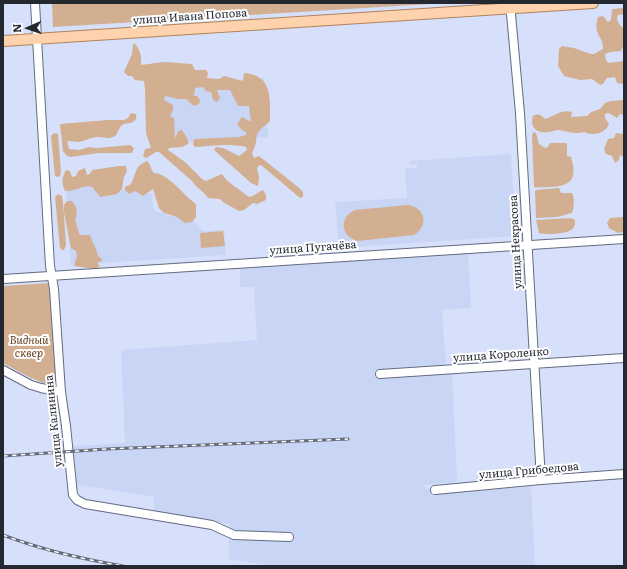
<!DOCTYPE html>
<meta charset="utf-8">
<style>
body{margin:0}
#map{position:relative;width:627px;height:569px;overflow:hidden;background:#d6e0fa;font-family:Literata,serif}
canvas{display:block}
.frame{position:absolute;inset:0;border:4px solid #242831;pointer-events:none}
.north{position:absolute;left:8px;top:8px;width:40px;height:40px;-webkit-text-stroke:3px #fff;paint-order:stroke;rotate:268deg;font-size:11px;font-weight:700;line-height:16px;text-align:center;color:#242831}
.north::after{content:'';display:block;margin:auto;width:14px;height:18px;background:#242831;clip-path:polygon(50% 0,100% 100%,50% 72%,0 100%)}
</style>
<div id="map">
<canvas width="627" height="569"></canvas>
<div class="frame"></div>
<div class="north">N</div>
</div>
<script>
const context = document.querySelector('canvas').getContext('2d');
context.lineJoin = 'round';
function fill(path, color) {
  context.fillStyle = color;
  context.fill(path, 'evenodd');
}
function stroke(path, color, width, dash) {
  context.strokeStyle = color;
  context.lineWidth = width;
  context.lineCap = dash ? 'butt' : 'round';
  context.setLineDash(dash || []);
  context.stroke(path);
}
function label(font, color, halo, rows, align = 'center') {
  context.font = font + ' Literata,serif';
  context.lineWidth = 4;
  context.setLineDash([]);
  context.textBaseline = 'middle';
  context.strokeStyle = halo;
  context.fillStyle = color;
  for (const [text, x, y, turn = 0] of rows) {
    context.save();
    context.translate(x, y);
    context.rotate((+turn || 0) * Math.PI / 180);
    context.textAlign = isNaN(turn) ? turn : align;
    if (halo) context.strokeText(text, 0, 0);
    context.fillText(text, 0, 0);
    context.restore();
  }
}
fill(new Path2D(`
 M264,78L268,137L152,145L148,86Z
 M511,154L516,236L339,248L335,201L336,202L407,198L405,168H417V164L411,165L410,161Z
 M100,185L152,194L153,207L156,212L163,213L167,216L183,215L197,224L203,231L224,230L226,255L71,265L66,187Z
 M468,253L471,308L442,310L446,365L401,369V373L452,370L457,482L422,485L437,493L531,487L535,566H273L229,559V524L154,514V497L73,484V446L125,443L121,350L257,340L254,287H240V267Z`), '#c9d5f5');
fill(new Path2D(`
 M52,3H447L53,27Z
 M624,8V14L618,15C616,20 618,23 622,27H624V44L621,51C615,52 611,51 605,54L606,60L608,63L624,61V84L617,83L615,77L607,78L603,84L600,85L592,79L580,80L564,76L558,66L559,49L562,46L574,48L591,54H594L603,49C604,36 592,35 598,17L603,16L608,22L611,20L612,9Z
 M134,43C140,49 142,57 141,65L164,62L192,64L195,70H206L208,73L207,78L219,79L224,76L243,81L244,73C273,75 270,99 270,121C267,125 263,126 260,130C255,135 257,141 255,146C254,149 253,151 252,153L254,158L259,156L264,160L298,187L303,192V197L300,198L261,165L258,166L257,169L259,177L258,186L251,183L214,150L216,147L223,148L239,156L247,150L246,147C229,143 211,146 195,147L193,145L194,139L239,137L246,135L247,133L242,130L237,124L242,117L251,122L249,106H238L230,90H217L220,98L217,102L213,100L211,92L206,91L203,87L195,88L194,96H197L200,100L199,104L194,106L186,99H178L165,96L164,100L173,105V110L170,116L174,118L175,139L178,131L182,130L188,140V144L182,147L169,148L168,150L185,162L202,179L206,181L222,174C228,184 240,189 249,197C255,196 258,192 263,190L266,195V200L257,204L253,203L244,210L239,211L223,202L220,199L208,198C204,191 197,189 193,182L159,152H156L146,158L143,156L145,149L151,148L146,133L145,89L144,81L135,80L132,76H128L124,72L132,54L133,45Z
 M624,100V115L620,114L617,118L609,113L605,114V118L609,124C605,134 593,136 584,132C575,135 567,131 558,130C555,130 552,132 549,132C538,134 529,128 533,116C538,113 541,115 545,119C555,116 561,109 572,112L571,117L587,116L591,112L600,109L605,103L611,101Z
 M131,113L136,114C138,123 130,123 124,124C118,126 119,135 113,137C108,139 102,137 97,137C91,137 86,141 79,142C75,142 71,141 67,141L69,149L79,150L89,147L96,148L130,145L134,148L132,153H98L71,157L67,156L63,151L60,124L108,120H124L128,118Z
 M533,132L536,133L539,144L545,148L548,147L550,143H567V156L571,157C578,179 571,186 550,187C544,187 539,188 534,187L532,136Z
 M54,133L58,134L61,172L60,176L58,177L55,176L51,136Z
 M616,133L624,134V157L620,155L619,160L615,163L612,156L606,154L604,149L608,139L614,138Z
 M147,161C151,164 150,169 154,173C168,173 184,196 196,204V217L192,222L185,223L177,217L164,213L159,208L153,189L143,196L135,191L129,194L125,190V187L131,184C137,173 134,166 147,161Z
 M119,166H126L127,171L124,177L122,189L117,194L100,197C98,193 94,191 93,187C83,184 75,192 65,191C61,182 62,178 66,170L70,171L72,177L76,176L78,171L85,168L87,175L90,174L92,170Z
 M559,188L561,193H572C575,199 574,207 572,213L557,217L536,218L535,191L536,190Z
 M58,194L62,196L63,202L66,245L64,250H62L60,248L55,197Z
 M67,201H72L76,207L77,214L75,219L79,233L80,235H90C92,243 97,248 98,256L103,260L97,263L100,266L95,269L74,266L77,255L76,251L71,248L64,213V205Z
 M407,205C426,207 429,226 414,235L358,241C340,236 339,217 355,210Z
 M624,217V232L618,233L609,228L607,223L610,218Z
 M571,218L575,220V225C574,227 573,229 571,230C565,234 545,235 539,233L536,220Z
 M223,231L225,246L201,248L200,233Z
 M51,283L57,383C48,390 13,368 3,363V286Z`), '#d3af92');
const minor = new Path2D(`
 M35,3L50,266L54,289L61,392L66,426L73,495L77,500L85,504L212,525L234,535L289,537
 M510,3L520,113L541,480
 M3,279L624,239
 M3,370L31,385L41,388L61,392
 M380,374L624,358
 M435,490L541,480L624,474`);
const major = new Path2D(`
 M3,41L593,3`);
stroke(minor, '#636b82', 10);
stroke(major, '#b1835d', 12);
stroke(minor, '#fff', 8);
stroke(major, '#fed2ac', 10);
const rail = new Path2D(`
 M3,456L107,449L348,439
 M3,535C42,550 82,559 123,566`);
stroke(rail, '#646b7a', 3);
stroke(rail, '#fff', 1.5, [4.5]);
label('11px', '#242831', '#fff', [
 ["улица Ивана Попова",190,17,-4],
 ["улица Некрасова",516,242,-93],
 ["улица Пугачёва",313,248,-4],
 ["улица Короленко",501,355,-4],
 ["улица Калинина",54,421,-96],
 ["улица Грибоедова",529,471,-5]
]);
label('italic 11px', '#633c19', '#fff', [
 ["Видный",29,341],
 ["сквер",29,354]
]);
</script>
